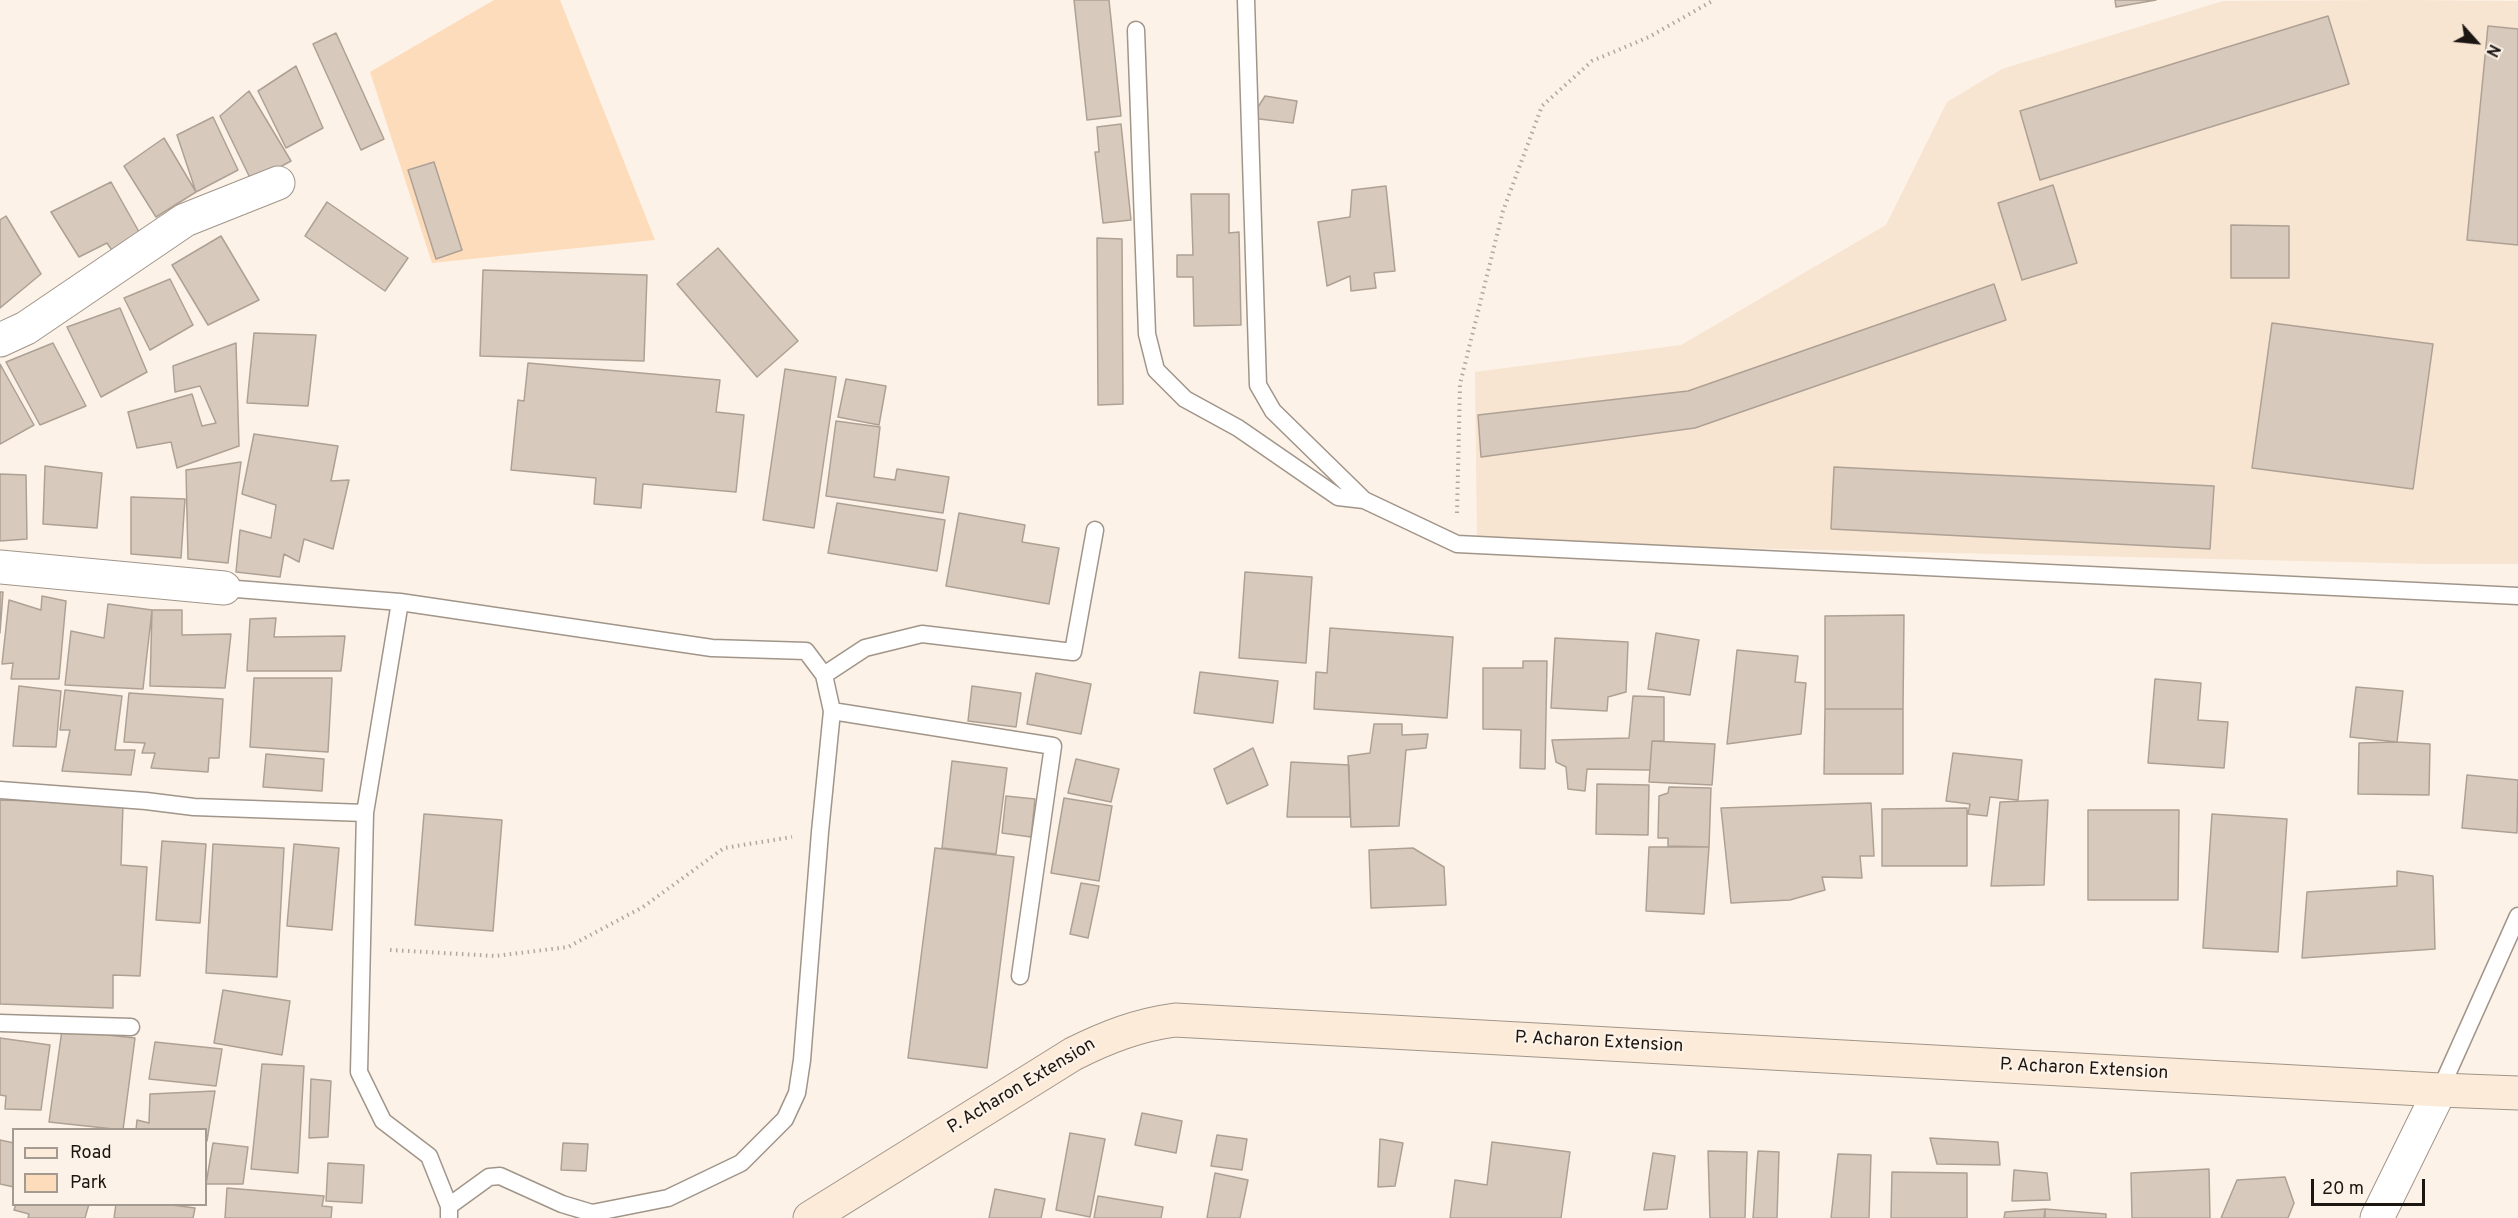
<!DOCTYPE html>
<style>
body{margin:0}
#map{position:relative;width:2518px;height:1218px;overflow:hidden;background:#fdf2e7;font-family:Overpass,sans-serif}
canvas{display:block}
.legend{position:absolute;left:12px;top:1128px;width:195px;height:78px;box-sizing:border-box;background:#fdf2e7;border:2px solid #a39a92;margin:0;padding:8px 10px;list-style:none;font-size:18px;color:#1b1612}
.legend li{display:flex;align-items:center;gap:12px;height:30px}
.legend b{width:30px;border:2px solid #a39a92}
.north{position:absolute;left:2446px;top:12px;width:60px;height:60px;-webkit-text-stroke:4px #fdf2e7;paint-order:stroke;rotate:117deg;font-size:16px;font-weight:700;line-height:24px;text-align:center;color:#1b1612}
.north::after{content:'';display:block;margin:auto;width:21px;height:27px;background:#1b1612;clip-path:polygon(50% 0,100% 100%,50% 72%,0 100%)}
.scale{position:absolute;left:2311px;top:1179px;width:114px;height:27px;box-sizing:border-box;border:3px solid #1b1612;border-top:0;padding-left:8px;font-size:18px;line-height:21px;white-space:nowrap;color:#1b1612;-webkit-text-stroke:4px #fdf2e7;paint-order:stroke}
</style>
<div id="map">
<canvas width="2518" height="1218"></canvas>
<ul class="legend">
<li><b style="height:8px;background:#fcebd9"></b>Road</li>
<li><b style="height:16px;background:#fddcbc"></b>Park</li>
</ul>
<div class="north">N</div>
<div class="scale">20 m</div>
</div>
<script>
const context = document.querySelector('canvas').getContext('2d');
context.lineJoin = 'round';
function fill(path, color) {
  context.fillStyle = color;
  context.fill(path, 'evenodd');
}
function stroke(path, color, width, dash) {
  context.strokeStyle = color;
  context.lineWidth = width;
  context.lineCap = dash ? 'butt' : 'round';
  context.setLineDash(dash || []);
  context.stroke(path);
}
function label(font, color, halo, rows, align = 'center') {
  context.font = font + ' Overpass,sans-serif';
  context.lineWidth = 4.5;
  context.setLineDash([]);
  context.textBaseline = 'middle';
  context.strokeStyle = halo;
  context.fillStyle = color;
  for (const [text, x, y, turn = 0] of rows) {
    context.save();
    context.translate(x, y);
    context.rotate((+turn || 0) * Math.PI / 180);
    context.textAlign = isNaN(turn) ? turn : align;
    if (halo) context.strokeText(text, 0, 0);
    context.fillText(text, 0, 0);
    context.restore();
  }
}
fill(new Path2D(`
 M2405,0L2518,1V564H2432L1477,542L1475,372L1681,345L1886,225L1947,102L2002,69L2223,1Z`), '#f7e4d1');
fill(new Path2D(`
 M494,0H560L655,240L432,263L370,72Z`), '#fddcbc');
const building = new Path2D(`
 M1074,0H1109L1121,116L1087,120Z
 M2115,0H2156L2116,7Z
 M2328,16L2349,84L2040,180L2020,111Z
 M2488,26L2518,29V245L2467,240Z
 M336,33L384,139L361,150L313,44Z
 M296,66L323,128L286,148L258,91Z
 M249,91L291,161L252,182L220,116Z
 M1265,96L1297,101L1293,123L1251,118Z
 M213,117L238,170L196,192L177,135Z
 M1121,124L1131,220L1103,223L1095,152H1099L1097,127Z
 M164,138L196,192L156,217L124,166Z
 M434,162L462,250L436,259L408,170Z
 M111,182L143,239L117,258L107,243L79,257L51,212Z
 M2053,185L2077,263L2022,280L1998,203Z
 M1386,186L1395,271L1374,273L1376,288L1351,291L1350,276L1327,286L1318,222L1350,217L1352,190Z
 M1191,194H1229V233L1239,232L1241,325L1194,326L1193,277H1177V255H1193Z
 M327,202L408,258L385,291L305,236Z
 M6,216L41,274L0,308V220Z
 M2231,225L2289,226V278H2231Z
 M221,236L259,300L208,325L172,265Z
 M1097,238L1122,239L1123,404L1098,405Z
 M718,248L798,341L757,377L677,284Z
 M483,270L647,275L644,361L480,356Z
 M170,279L193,325L150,350L124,298Z
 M1994,284L2006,320L1695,428L1481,457L1478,415L1688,391Z
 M120,308L147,372L101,397L67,327Z
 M2272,323L2433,344L2413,489L2252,468Z
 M254,333L316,335L308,406L247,403Z
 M53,343L86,406L40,425L6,362Z
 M236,343L239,446L177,468L171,442L137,448L128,412L192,394L202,426L216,423L200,386L175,392L173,366Z
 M528,363L720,380L716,412L744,415L736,492L643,484L641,508L594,504L596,478L511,470L518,400L524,401Z
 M0,364L34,425L0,444Z
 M785,369L836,377L814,528L763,520Z
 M846,379L886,386L879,425L838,417Z
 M836,421L880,427L874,477L895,480L897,469L949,477L943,513L826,496Z
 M254,434L338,446L331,481L349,480L333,549L304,539L299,562L284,554L280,577L236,572L240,530L271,538L276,505L242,494Z
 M241,462L228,563L188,559L186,470Z
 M45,466L102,473L97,528L43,524Z
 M1834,467L2214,486L2210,549L1831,529Z
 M0,474L26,475L27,539L0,541Z
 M131,497L185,499L181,558L131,554Z
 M837,503L945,520L937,571L828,553Z
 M959,513L1025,525L1022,542L1059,548L1049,604L946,586Z
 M1245,572L1312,577L1306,663L1239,658Z
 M0,592H3L0,633Z
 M42,596L66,601L59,679H11L13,663L2,664L9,600L41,610Z
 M108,604L152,610L143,689L65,685L71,631L104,638Z
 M152,610H182V635L231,634L225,688L150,686Z
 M1904,615L1903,709H1825V616Z
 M276,618L274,637L345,636L341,671H247L250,619Z
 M1330,628L1453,637L1447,718L1314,709L1316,672L1327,673Z
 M1656,633L1699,640L1690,695L1648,689Z
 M1555,638L1628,642L1626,692L1608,697L1607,711L1551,708Z
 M1737,650L1798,656L1795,682L1806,683L1801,734L1727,744Z
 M1523,661H1547L1545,769L1520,768L1521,730L1483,729V668H1523Z
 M1200,672L1278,681L1273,723L1194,713Z
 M1036,673L1091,684L1081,734L1027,724Z
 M254,678H332L328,752L250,747Z
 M2155,679L2201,683L2198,720L2228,722L2224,768L2148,763Z
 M19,686L61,691L56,747L13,746Z
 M972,686L1021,693L1016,727L968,721Z
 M2356,687L2403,691L2397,742L2350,737Z
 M65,690L122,696L115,750H135L131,775L62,771L70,730H60Z
 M129,693L223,699L219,758H209L208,772L151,768L155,753H142L145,743L124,742Z
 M1633,696L1664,697V741H1652L1650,770L1587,769L1585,791L1568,789L1566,767L1556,762L1552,740L1629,738Z
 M1825,709H1903V774H1824Z
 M1374,724H1402V735L1428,734L1426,748L1406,750L1399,826L1351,827L1348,756L1370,753Z
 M1652,741L1715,744L1712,785L1649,782Z
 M2397,742L2430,744L2429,795L2358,794L2359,743Z
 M1253,748L1268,785L1227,804L1214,769Z
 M1953,753L2022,760L2018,800L1990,797L1987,816L1968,814L1970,804L1946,801Z
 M266,754L324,759L322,791L263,787Z
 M1076,759L1119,769L1111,802L1068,793Z
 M952,761L1007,768L996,854L942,848Z
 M1291,762L1349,765L1350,817H1287Z
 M2467,775L2518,780L2517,833L2462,828Z
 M1597,784L1649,785L1648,835L1596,834Z
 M1669,787L1711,788L1709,847L1668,846V838H1658L1659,796L1668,793Z
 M1006,796L1035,799L1031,837L1002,833Z
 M1064,798L1112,806L1099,881L1051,873Z
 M0,800L123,804L121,865L147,867L140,976L113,975V1008L0,1004Z
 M2048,800L2044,885L1991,886L2000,802Z
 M1871,803L1874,856H1860L1862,878L1822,877L1825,890L1790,900L1731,903L1721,808Z
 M1967,808V866H1882V809Z
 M2088,810H2179L2178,900H2088Z
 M424,814L502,820L493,931L415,925Z
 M2212,814L2287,819L2278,952L2203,948Z
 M162,841L206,844L200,923L156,920Z
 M213,844L284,848L277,977L206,973Z
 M294,844L339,848L332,930L287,926Z
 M1649,847H1709L1704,914L1646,911Z
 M935,848L1014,857L987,1068L908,1058Z
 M1413,848L1444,867L1446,905L1371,908L1369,850Z
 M2397,871L2433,876L2435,949L2302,958L2307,892L2397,886Z
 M1081,883L1099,886L1088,938L1070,934Z
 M223,990L290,1001L282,1055L214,1043Z
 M62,1030L135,1038L123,1130L49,1122Z
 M0,1038L50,1045L41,1110L5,1109L6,1096L0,1095Z
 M155,1042L222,1049L216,1086L149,1079Z
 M262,1064L304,1066L298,1173L251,1169Z
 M311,1079L331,1081L328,1137L309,1138Z
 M215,1091L207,1141L206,1130H136L137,1120L149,1123L150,1094Z
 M1142,1113L1182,1121L1176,1153L1135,1145Z
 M1070,1133L1105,1139L1090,1217L1056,1210Z
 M1217,1135L1247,1139L1242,1170L1211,1166Z
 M1930,1138L1998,1142L2000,1165L1937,1164Z
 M1380,1139L1403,1143L1395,1186L1378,1187Z
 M0,1140L14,1143V1187L0,1184Z
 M1492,1142L1570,1152L1561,1218H1450L1455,1180L1487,1185Z
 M213,1143L248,1147L243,1184H206Z
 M563,1143L588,1144L586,1171L561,1170Z
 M1708,1151L1747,1152L1745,1218H1710Z
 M1758,1151L1779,1152L1777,1218H1753Z
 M1653,1153L1675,1156L1667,1209L1644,1210Z
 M1838,1154L1871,1155L1869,1218H1831Z
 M328,1163L364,1165L362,1203L326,1201Z
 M2209,1169L2210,1218H2132L2131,1173Z
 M2014,1170L2047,1173L2050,1200L2012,1201Z
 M1892,1172L1967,1173V1218H1891Z
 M1215,1173L1248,1180L1240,1218H1207Z
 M2285,1177L2294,1203L2288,1218H2221L2237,1180Z
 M227,1188L324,1196L322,1206L332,1207L331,1218H225Z
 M995,1189L1045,1199L1041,1218H989Z
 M1098,1196L1163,1207L1161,1218H1094Z
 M16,1204H89L85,1218H28L29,1214L14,1210Z
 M116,1204H164L195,1208L193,1218H114Z
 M2045,1209L2044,1218H2004L2005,1212Z
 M2045,1209L2106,1214V1218H2045Z`);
fill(building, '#d7cabd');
stroke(building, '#aea194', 1.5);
const service = new Path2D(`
 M1246,0L1258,385L1273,411L1364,500L1457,544L2518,596
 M1136,30L1147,334L1156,370L1185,399L1238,428L1338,497L1364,500
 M224,588L400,602L365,813L359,1072L383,1121L429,1156L449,1206V1218
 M400,602L712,648L806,651L824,675L832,711L820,832L802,1060L797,1093L785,1119L741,1163L668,1198L592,1213L562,1204L500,1176L489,1177L449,1206
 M824,675L865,648L922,634L1073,652L1095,530
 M832,711L1053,746L1020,976
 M0,790L146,801L194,807L365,813
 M0,1023L131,1027
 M2440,1090L2518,916`);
const minor = new Path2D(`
 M0,340L26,328L185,220L278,183
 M0,567L224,588`);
const tertiary = new Path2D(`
 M2377,1218L2440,1090`);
const secondary = new Path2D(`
 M810,1218L1073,1054C1107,1037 1138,1025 1175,1020L2440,1090L2518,1093`);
stroke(service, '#a19589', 19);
stroke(minor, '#a19589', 35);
stroke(tertiary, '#a19589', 35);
stroke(secondary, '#a19589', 35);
stroke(new Path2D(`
 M1457,513L1460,384L1503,211L1542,106L1592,61L1649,37L1714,0
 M390,950L496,956L568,947L643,907L724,848L792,837`), '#b0a79e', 4, [1.5, 4.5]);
stroke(service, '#fff', 16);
stroke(minor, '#fff', 33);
stroke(tertiary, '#fff', 33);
stroke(secondary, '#fcebd9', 33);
label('18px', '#1b1612', '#fdf2e7', [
 ["P. Acharon Extension",1599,1043,3],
 ["P. Acharon Extension",2084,1070,3],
 ["P. Acharon Extension",1022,1087,-31]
]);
</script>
